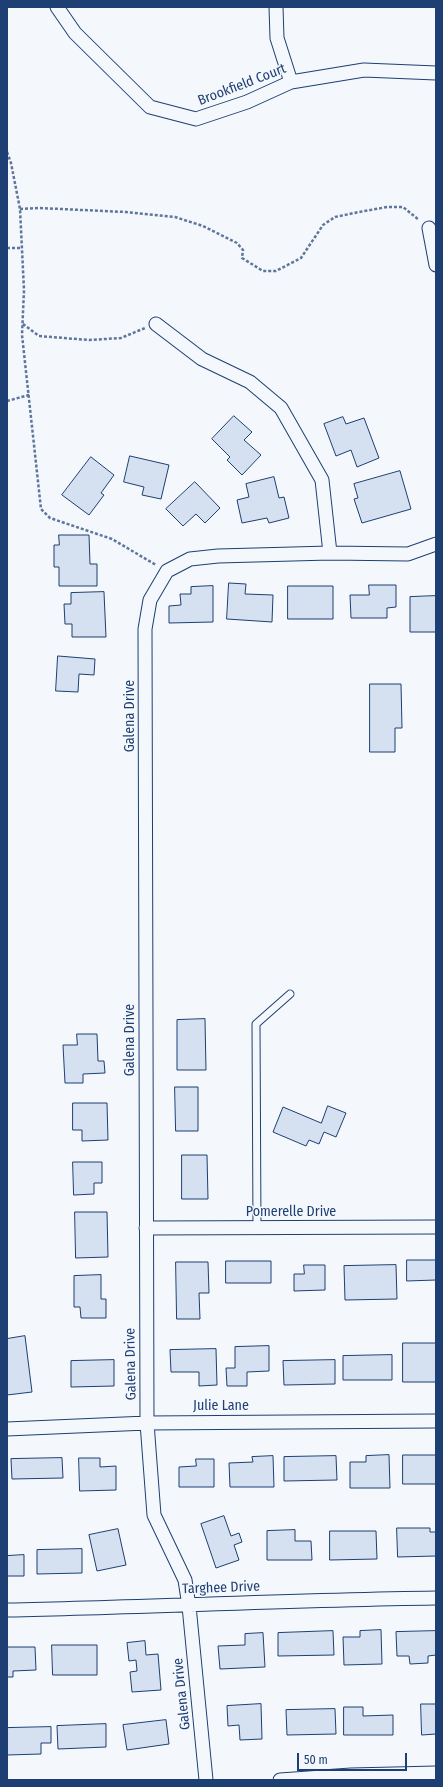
<!DOCTYPE html>
<style>
body{margin:0}
#map{position:relative;width:443px;height:1787px;overflow:hidden;background:#f4f7fb;font-family:"Fira Sans Condensed",sans-serif}
canvas{display:block}
.frame{position:absolute;inset:0;border:8px solid #1d3f73;pointer-events:none}
.scale{position:absolute;left:297px;top:1753px;width:110px;height:18px;box-sizing:border-box;border:2px solid #1d3f73;border-top:0;padding-left:5px;font-size:12px;line-height:14px;white-space:nowrap;color:#1d3f73;-webkit-text-stroke:3px #f4f7fb;paint-order:stroke}
</style>
<div id="map">
<canvas width="443" height="1787"></canvas>
<div class="frame"></div>
<div class="scale">50 m</div>
</div>
<script>
const context = document.querySelector('canvas').getContext('2d');
context.lineJoin = 'round';
function fill(path, color) {
  context.fillStyle = color;
  context.fill(path, 'evenodd');
}
function stroke(path, color, width, dash) {
  context.strokeStyle = color;
  context.lineWidth = width;
  context.lineCap = dash ? 'butt' : 'round';
  context.setLineDash(dash || []);
  context.stroke(path);
}
function label(font, color, halo, rows, align = 'center') {
  context.font = font + ' "Fira Sans Condensed",sans-serif';
  context.lineWidth = 3;
  context.setLineDash([]);
  context.textBaseline = 'middle';
  context.strokeStyle = halo;
  context.fillStyle = color;
  for (const [text, x, y, turn = 0] of rows) {
    context.save();
    context.translate(x, y);
    context.rotate((+turn || 0) * Math.PI / 180);
    context.textAlign = isNaN(turn) ? turn : align;
    if (halo) context.strokeText(text, 0, 0);
    context.fillText(text, 0, 0);
    context.restore();
  }
}
const building = new Path2D(`
 M234,416L252,432L244,440L261,455L242,475L227,460L230,457L212,439Z
 M343,417L346,424L364,418L379,458L357,467L351,450L336,456L324,424Z
 M130,456L169,465L161,499L142,495L144,487L124,482Z
 M91,457L114,475L101,493L104,495L89,515L62,495Z
 M400,471L411,509L362,523L354,499L358,498L354,484Z
 M274,477L279,498L284,497L289,518L269,523L267,518L242,523L237,500L249,497L246,484Z
 M195,482L220,508L205,523L196,514L183,526L166,509Z
 M59,535H89L90,564H97V586H59V567H54V545H59Z
 M229,583L246,584L245,594L273,595L272,622L227,619Z
 M369,585H396V607L387,608V618H351L350,595H369Z
 M213,586V622L169,623V606L181,605L180,594H191V587Z
 M288,586H333V619H288Z
 M104,592L106,637H72V624H65L64,604H71V593Z
 M436,596V632H410V597Z
 M58,656L95,659L94,675L79,674L78,692L56,691Z
 M370,684H401L402,728H395V752H370Z
 M205,1019L206,1070H177V1020Z
 M77,1034H97L98,1061H104L105,1073L83,1074V1083H65L63,1045H77Z
 M175,1087H198V1131H176Z
 M73,1103H107L108,1140L82,1141V1130H73Z
 M328,1106L346,1113L336,1137L324,1132L319,1144L309,1140L306,1146L273,1132L283,1107L321,1123Z
 M182,1155H207L208,1199H182Z
 M73,1162H102V1183H94V1194L74,1195Z
 M75,1212H107L108,1257L76,1258Z
 M407,1260H436V1280L407,1281Z
 M226,1261H271V1283H226Z
 M176,1262H208L209,1293H199L200,1319H177Z
 M304,1265H325V1290L294,1291V1274H304Z
 M396,1265L397,1299L345,1300L344,1266Z
 M101,1275V1299H106V1318H81L80,1307H74V1276Z
 M25,1336L32,1392L7,1395V1339Z
 M403,1343H436V1382H403Z
 M269,1346V1371L247,1372V1386H227L226,1368H235V1347Z
 M216,1349L217,1385L199,1386V1372H171L170,1350Z
 M392,1355V1380H343V1356Z
 M114,1360V1386L71,1387V1361Z
 M335,1360V1384L284,1385L283,1361Z
 M389,1455L390,1488H350V1462H366V1456Z
 M403,1455H436V1484H403Z
 M273,1456L274,1487H230L229,1463L253,1462L252,1457Z
 M336,1456L337,1480L284,1481V1457Z
 M62,1458L63,1478L12,1479L11,1459Z
 M79,1458H100V1467L116,1466V1490L80,1491Z
 M196,1459H214V1487H179V1467L196,1466Z
 M224,1516L231,1536L239,1533L242,1542L234,1545L239,1560L216,1568L201,1524Z
 M397,1528H430V1532H436V1556L398,1557Z
 M118,1529L126,1565L97,1571L89,1535Z
 M295,1530V1541H311L312,1560H267V1531Z
 M330,1531H376L377,1559L330,1560Z
 M82,1549V1573L37,1574V1550Z
 M24,1555V1576H7V1556Z
 M381,1630L382,1664L344,1665L343,1637H360V1631Z
 M333,1631L334,1655L278,1656V1633Z
 M436,1631V1655L428,1656V1663L410,1664L409,1656H397L396,1632Z
 M263,1633L265,1667L220,1669L218,1646L245,1645V1634Z
 M145,1641L146,1655L158,1654L161,1690L132,1692L130,1672L137,1671L136,1660L129,1661L127,1643Z
 M52,1645H97V1675H53Z
 M7,1647H35L36,1670L13,1671V1677H7Z
 M261,1704L262,1739L240,1740L239,1725L228,1726L227,1706Z
 M421,1704H436V1734L422,1735Z
 M344,1707H363V1716L393,1715V1735H344Z
 M335,1709L336,1734L287,1735L286,1710Z
 M166,1720L169,1744L127,1750L123,1725Z
 M106,1724V1747L58,1749L57,1726Z
 M51,1727V1743H41V1754L7,1755V1728Z`);
fill(building, '#d5e0f0');
stroke(building, '#1d3f73', 1);
const service = new Path2D(`
 M257,1229L256,1024L290,994`);
const minor = new Path2D(`
 M57,7L75,33L150,107L196,119L247,102L291,82L364,70L436,73
 M276,7L277,38L291,82
 M429,228L436,265
 M156,324L202,359L250,382L281,408L322,480L330,553
 M146,1228L436,1227
 M7,1429L147,1423L436,1421
 M7,1610C150,1607 293,1600 436,1598
 M206,1780L189,1606L185,1580L154,1515L147,1423L145,629L150,600L167,571L190,559L218,556L330,553L408,554L436,544
 M280,1780L351,1775L436,1773`);
stroke(service, '#1d3f73', 9);
stroke(minor, '#1d3f73', 15);
stroke(new Path2D(`
 M7,152L11,163L20,209L24,290L22,335L41,509L50,518L112,539L156,565
 M20,209L39,208L126,212L175,217L203,226L237,243L243,250L242,258L263,271H276L301,258L323,225L335,217L359,212L387,207H403L419,220
 M7,248H22
 M23,324L39,336L89,340L121,338L145,328
 M7,401L29,395`), '#5e769c', 2.5, [3, 2]);
stroke(service, '#f4f7fb', 7);
stroke(minor, '#f4f7fb', 13);
label('14px', '#1d3f73', '#f4f7fb', [
 ["Brookfield Court",242,85,-21],
 ["Galena Drive",130,716,-90],
 ["Galena Drive",130,1040,-90],
 ["Pomerelle Drive",291,1212],
 ["Galena Drive",131,1364,-91],
 ["Julie Lane",221,1406],
 ["Targhee Drive",221,1588,-2],
 ["Galena Drive",182,1694,-96]
]);
</script>
